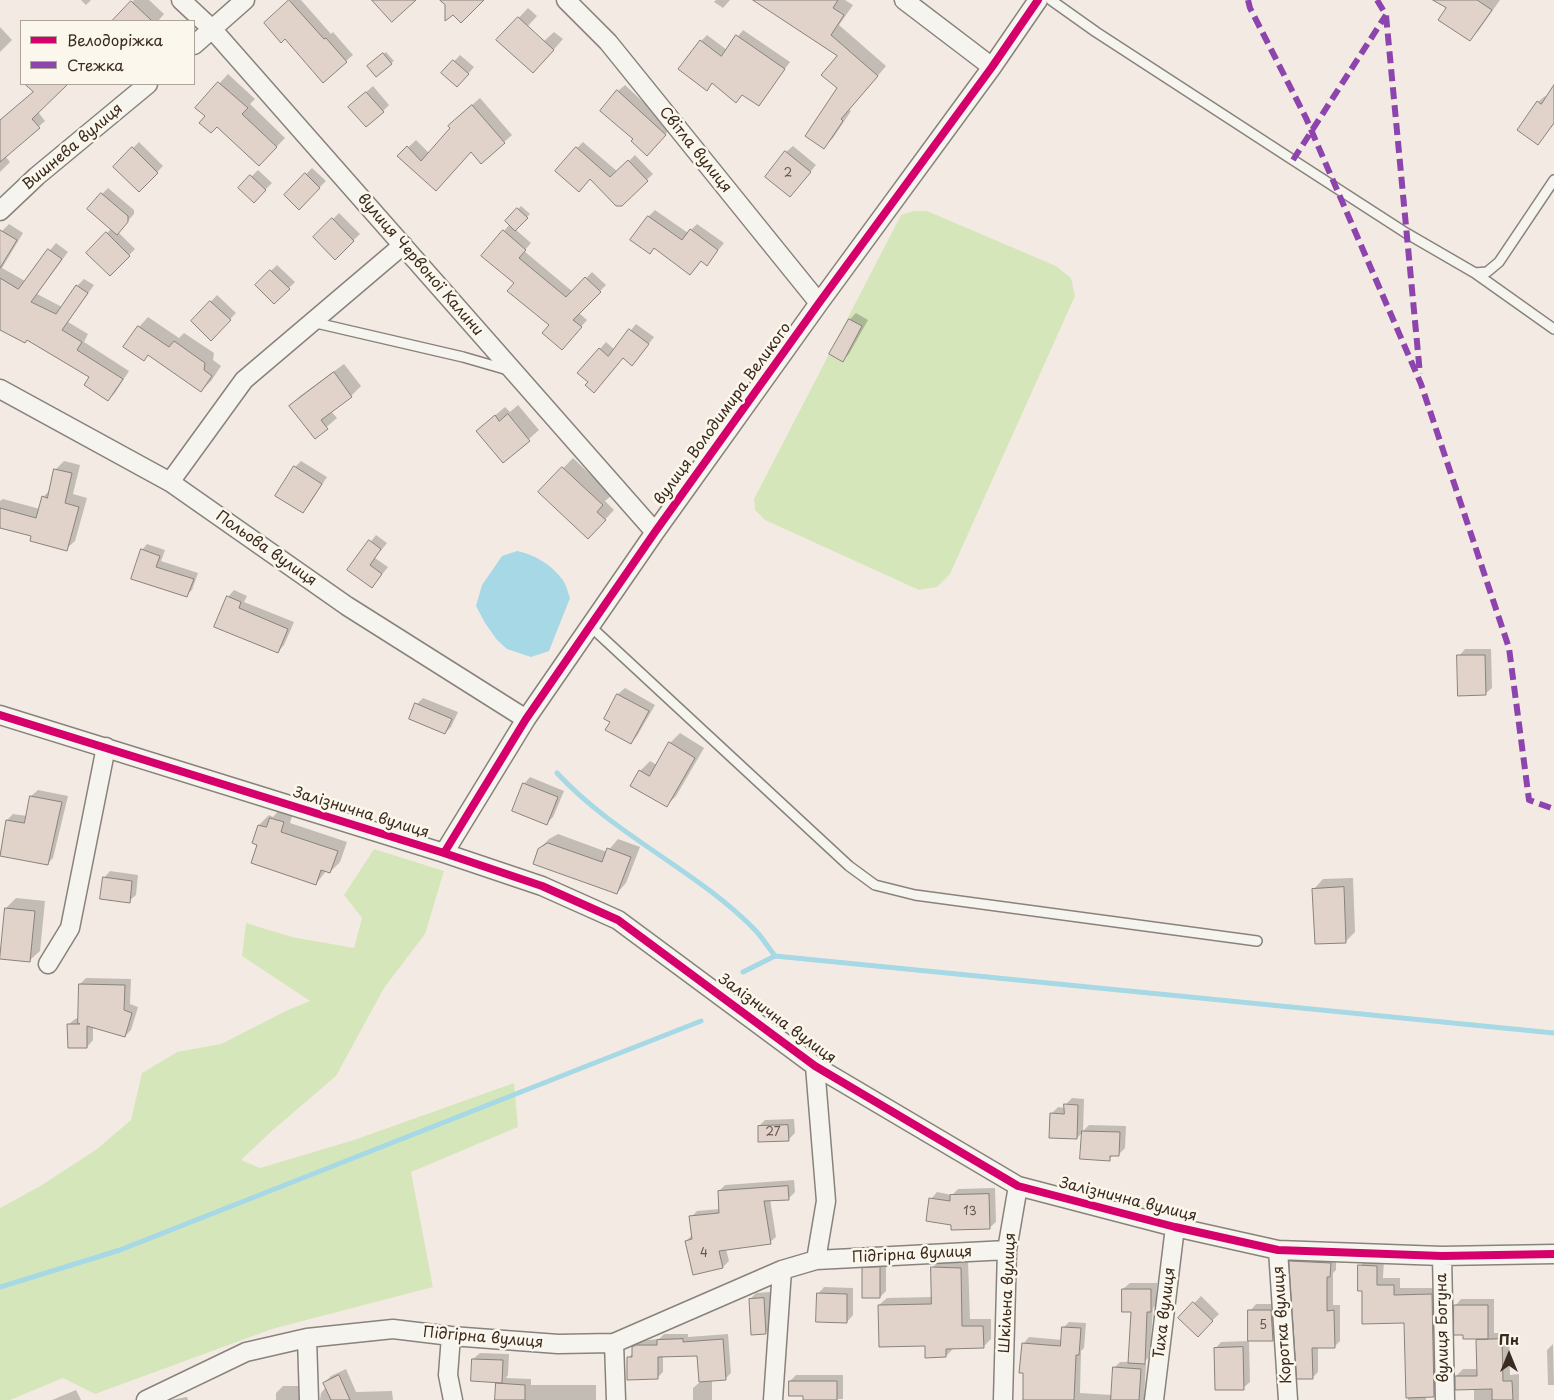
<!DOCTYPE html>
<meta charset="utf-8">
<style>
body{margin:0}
#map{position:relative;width:1554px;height:1400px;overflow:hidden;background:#f3ebe3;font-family:"Playpen Sans",sans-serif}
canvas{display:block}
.legend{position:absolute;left:20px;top:20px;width:175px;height:65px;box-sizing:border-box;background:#fbf7ec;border:1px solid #aea59a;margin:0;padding:6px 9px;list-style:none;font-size:15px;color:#3b2a1e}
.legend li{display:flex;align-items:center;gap:10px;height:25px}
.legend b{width:25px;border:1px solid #aea59a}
.north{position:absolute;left:1484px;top:1330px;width:50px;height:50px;-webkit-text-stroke:4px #fbf7ec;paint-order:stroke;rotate:0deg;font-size:14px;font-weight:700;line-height:20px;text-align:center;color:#3b2a1e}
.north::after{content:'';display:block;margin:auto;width:18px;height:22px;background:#3b2a1e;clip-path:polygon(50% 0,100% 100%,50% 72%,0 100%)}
</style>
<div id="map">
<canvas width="1554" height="1400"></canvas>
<ul class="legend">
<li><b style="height:6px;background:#d6006c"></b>Велодоріжка</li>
<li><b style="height:6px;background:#8e44ad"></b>Стежка</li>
</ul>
<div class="north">Пн</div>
</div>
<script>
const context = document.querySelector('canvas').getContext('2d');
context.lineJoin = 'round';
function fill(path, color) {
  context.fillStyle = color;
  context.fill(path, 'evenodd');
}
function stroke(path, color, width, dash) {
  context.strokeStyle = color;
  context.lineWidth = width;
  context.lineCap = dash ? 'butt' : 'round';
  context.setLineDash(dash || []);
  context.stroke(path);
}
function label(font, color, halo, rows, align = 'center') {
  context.font = font + ' "Playpen Sans",sans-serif';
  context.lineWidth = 5;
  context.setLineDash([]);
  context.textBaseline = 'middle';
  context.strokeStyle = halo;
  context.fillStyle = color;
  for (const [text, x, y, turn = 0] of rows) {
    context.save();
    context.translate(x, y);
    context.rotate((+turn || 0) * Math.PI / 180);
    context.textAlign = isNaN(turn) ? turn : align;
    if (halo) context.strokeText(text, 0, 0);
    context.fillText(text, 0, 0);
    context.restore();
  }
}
fill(new Path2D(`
 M913,211H927L1056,266L1071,278L1075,296L950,574L937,587L919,590L765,520L755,510L754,499L901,215Z
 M374,849L444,871L425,934L384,988L336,1076L273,1130L241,1160L260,1168L354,1140L514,1083L518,1127L411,1172L433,1287L272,1329L95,1394L63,1378L10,1400H0V1208L42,1185L97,1149L131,1120L142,1073L177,1052L221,1044L288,1010L310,1001L242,956L246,923L292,937L354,948L362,918L344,895Z`), '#d6e6bb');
fill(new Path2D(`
 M517,551C534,554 552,565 562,579C566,584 568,592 570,598L549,651L531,657L507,649L497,640L485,623L476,606L482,585L502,556Z`), '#a7d8e5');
fill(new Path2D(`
 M81,0H91L86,5Z
 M134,0H149L164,14L158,21H114Z
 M291,0H301L331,34L333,32L353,55L346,61L285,37L272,17Z
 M716,0H730L723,8L714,2Z
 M755,0H845L853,5L839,25L886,66L849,110L851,111L833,138L824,147L838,88L839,56Z
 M1440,0H1500L1479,30L1470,40L1447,8Z
 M528,8L537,16L517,38L498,40Z
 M0,27L12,40L0,52Z
 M743,30L790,62L759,104L743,94L736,102L713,82L707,89L701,41L707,35L727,50Z
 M554,32L563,39L543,62L532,52Z
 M386,52L394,61L391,63H372Z
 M460,55L474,67L464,79L443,73Z
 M228,74L255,99L250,104L285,138L259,165L197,108Z
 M34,84H67L38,112L45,121L5,156L10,162L0,172V121L35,91L31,87Z
 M625,85L671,128L653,148L635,139L618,91Z
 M373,86L389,105L383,111L356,101Z
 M1554,88V124L1538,143V102L1545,96L1547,98Z
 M480,98L512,135L481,162L471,151L444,182L399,156L416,140L429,153L451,128L457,118Z
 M139,142L163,166L139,191L114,167Z
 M583,142L618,172L635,155L653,174L621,204L591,177L577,148Z
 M793,146L816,165L796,189L786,152Z
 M312,168L326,181L299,208L285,195Z
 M258,170L272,183L254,201L240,188Z
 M108,188L134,210V214L118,232L135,249L110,275L87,253L112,228L102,194Z
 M521,206L530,214L515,229L531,243L524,251L573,292L592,272L606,285L579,313L587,320L568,342L550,325L516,283L504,231L510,224L506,221Z
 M655,210L688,233L697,224L724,243L707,264L702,260L690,273L655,247L650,253L648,217Z
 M339,213L360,234L335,258L315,237Z
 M9,224L23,233L2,268L25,281L56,243L68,252L37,294L62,307L77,286L84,279L94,285L68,322L88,334L84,342L129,371L115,393L108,400L91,377L0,320V233Z
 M277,265L295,282L274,303L257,285Z
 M217,295L236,313L211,339L193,321Z
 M856,313L868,320L849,354L843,360L850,319Z
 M148,317L179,338L184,333L214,353L213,360L221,366L211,381L201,391L149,354L144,360L139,327Z
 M636,324L654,337L638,358L624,357L589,382L579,373L606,342L615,350Z
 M344,364L361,386L351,396L331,411L337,418L315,437L290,406L300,396Z
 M518,405L539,430L503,462L477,431L505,407L510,412Z
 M573,458L612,495L605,501L614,510L598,527L540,492Z
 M64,461L80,465L73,494L87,498L75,541L66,549L32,536L0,527V501L3,499L40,509L43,497L50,490L55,470Z
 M301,461L327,477L309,505L303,512L295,467Z
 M376,535L387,543L375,558L388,567L372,587L349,570Z
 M147,544L165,550L161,561L198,573L192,590L186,595L133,578L142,550Z
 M234,590L247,596L244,602L294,622L284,645L278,652L228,597Z
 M1465,649H1491L1492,688L1485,694L1459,656Z
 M625,688L655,705L637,736L631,743L611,721L605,718L618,694Z
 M423,698L458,712L451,727L445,733L417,704Z
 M680,733L704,748L676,796L666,806L640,771L650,761L657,765L670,743Z
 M530,777L564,791L553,817L547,823L524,784Z
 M38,790L68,796L53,858L47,864L0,855L7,820L13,814L27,816L31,796Z
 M281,808L293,813L290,823L347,842L340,862L330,872L326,871L316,884L259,844V825L269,815L273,817Z
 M558,834L607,852L618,839L640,847L626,883L617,893L539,849L549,839Z
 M110,871L138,875L136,895L129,901L104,878Z
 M1353,878L1355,932L1345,942L1314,889L1323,879Z
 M16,898L45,901L40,951L30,960L6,908Z
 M86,978L131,979L130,1004L138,1007L131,1030L125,1036L93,1026V1040L87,1047L68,1025L75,1019L79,1018L80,984Z
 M1072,1098L1084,1099L1083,1131L1089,1125L1126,1126L1125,1148L1118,1155L1114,1154L1109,1159L1083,1132L1077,1138L1051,1114L1058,1107L1065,1108V1105Z
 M794,1119L795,1133L788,1140L759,1126L765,1120Z
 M794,1180L795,1192L789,1198L770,1199L776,1237L770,1242L726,1249L729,1261L723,1267L686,1241L692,1235L691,1217L697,1211L720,1209L719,1191L725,1185Z
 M995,1188L996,1222L989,1228L952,1224L931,1199L937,1192L952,1195L958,1189Z
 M1297,1255L1336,1257V1270L1333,1273V1305H1340V1341L1334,1347H1318V1372L1312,1378L1291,1262Z
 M1367,1259H1384L1383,1278H1400V1288H1439L1441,1389L1434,1396H1426V1400H1408L1407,1326L1405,1322L1363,1290L1360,1266Z
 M940,1260H968L970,1319H991V1339L983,1347L954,1348L946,1356L926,1345L879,1305L887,1298L932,1297V1268Z
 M870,1262H886V1291L880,1297L863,1269Z
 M1130,1283H1157L1156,1305L1153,1308L1150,1356L1143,1363L1146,1364L1144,1400H1024V1343L1029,1337L1062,1340L1063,1328L1069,1322L1086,1323L1084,1348L1081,1351L1080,1393L1112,1395L1114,1368L1120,1362H1130L1132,1311L1123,1289Z
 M824,1287L853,1288V1315L847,1322L818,1294Z
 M770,1292L772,1327L765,1333L750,1299L756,1293Z
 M1201,1296L1219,1314L1198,1335L1180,1318Z
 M1461,1299H1494V1333H1509L1510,1375L1519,1374V1400H1474V1388L1456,1376L1463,1369H1478L1477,1341L1480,1338L1455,1306Z
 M1256,1304H1277L1279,1333L1273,1340L1250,1311Z
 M664,1334H688V1337L728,1334L731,1373L725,1379L712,1380V1400H693V1388L700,1382L698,1354L663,1356V1372L657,1378L628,1358L633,1353V1347L639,1341L659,1339Z
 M1249,1341L1250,1382L1243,1388L1215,1349L1221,1342Z
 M1553,1344L1554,1385H1548L1547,1350Z
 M480,1353L509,1354L508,1375L506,1378L531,1379V1385H596V1400H497V1384L500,1382L473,1359Z
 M346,1369L356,1392L392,1391L393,1400H320L321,1393L326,1387L324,1383L331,1376Z
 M796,1375H843V1399L804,1400V1395L790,1381Z
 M283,1386H305L308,1400H276V1393Z
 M76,1390L81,1400H52Z
 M187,1397L188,1400H170Z`), '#0003');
stroke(new Path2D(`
 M557,773C615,836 697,870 756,931C763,939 769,948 775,956
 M743,972L775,956L1554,1033
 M0,1287L120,1250L701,1021`), '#a7d8e5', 5);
const building = new Path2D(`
 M289,0L324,39L326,38L347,62L323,83L285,39L281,43L264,23Z
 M372,0H416L392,22Z
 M440,0H484L461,23L453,15L445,21V5Z
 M753,0H838L833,8L844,15L831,35L878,76L841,119L843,121L824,149L805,136L837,88L821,75L837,56Z
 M1433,0H1477L1492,10L1470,41L1438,20L1446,8Z
 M131,1L152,21H112Z
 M518,17L554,50L533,73L496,40Z
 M736,35L785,69L759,106L742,95L736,103L712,83L707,91L678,69L700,40L721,56Z
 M383,53L392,64L376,77L367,66Z
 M453,60L469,74L457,87L441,73Z
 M218,82L248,108L242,114L277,147L259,166L217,127L211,133L199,123L205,116L195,108Z
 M25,84H68L32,119L40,128L0,162V120L33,92Z
 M1554,85V123L1538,145L1517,130L1537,101L1541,104Z
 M617,90L666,135L647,156L631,141L633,139L600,111Z
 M366,92L384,112L366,127L348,107Z
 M472,105L505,143L481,164L471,152L436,191L397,156L407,146L421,161L450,128L448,126Z
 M132,147L158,173L139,192L113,167Z
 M576,147L610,177L628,160L648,181L622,206H616L590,179L579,192L555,171Z
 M785,151L811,172L790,197L765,177Z
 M305,173L320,188L299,210L284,195Z
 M250,175L266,190L254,203L238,188Z
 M101,193L128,216V222L117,235L87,209Z
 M517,208L528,218L515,231L505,221Z
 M648,216L682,240L690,229L718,250L707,266L701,261L690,275L654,248L650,254L630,240Z
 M332,218L354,241L335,260L313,237Z
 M0,230L17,240L0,268Z
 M503,230L526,250L519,258L566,297L585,277L601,292L573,320L582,327L562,350L542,333L549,325L507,291L514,283L481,256Z
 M106,232L130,256L110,276L86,253Z
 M48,249L62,259L31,302L56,314L76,285L88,293L62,330L82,342L77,350L123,379L108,401L84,385L89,377L27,340L25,343L0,330V278L18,289Z
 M270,270L290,289L274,304L255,285Z
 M210,301L231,320L211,341L191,321Z
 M849,319L862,326L843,362L829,354Z
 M138,326L169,347L174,341L205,363L204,370L212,376L201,392L148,355L144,361L123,347Z
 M629,329L649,344L632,366L623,358L594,393L585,385L588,382L577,373L599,348L608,356Z
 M334,372L352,397L321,420L328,429L315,439L289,406Z
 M508,414L530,441L503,463L476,431L495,415L499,421Z
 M294,466L322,484L303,513L275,496Z
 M562,467L603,505L597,512L606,520L588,539L538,492Z
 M54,469L72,473L65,503L79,507L67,551L30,541L31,536L0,528V508L36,518L42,496L47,498Z
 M369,540L381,549L370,565L382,574L372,588L347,570Z
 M141,549L160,556L156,567L194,579L187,597L131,579Z
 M227,596L241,602L239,608L288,629L278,653L214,627Z
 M1457,655H1485L1486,695L1458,696Z
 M617,694L649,711L631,744L605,730L610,722L604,719Z
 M415,703L452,719L445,734L409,719Z
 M669,742L695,758L667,807L630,786L639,770L649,776Z
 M523,783L558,797L547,825L512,811Z
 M30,796L62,802L48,865L0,856L6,820L24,823Z
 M270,818L284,822L281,832L338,851L330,873L321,870L316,885L251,863L257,845L252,843L258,825L266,827Z
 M548,843L602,862L607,848L631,857L617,894L533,864L538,849Z
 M103,877L132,881L130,903L100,899Z
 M1344,887L1346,943L1315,944L1312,889Z
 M5,908L35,911L30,962L0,959Z
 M79,984L125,985L124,1010L132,1013L125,1037L87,1026V1048H68L67,1024H80L78,1023Z
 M1064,1104L1078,1105L1077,1139L1049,1138L1050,1113L1064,1114Z
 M788,1125L789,1141L758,1142V1126Z
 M1082,1131L1120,1132L1119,1156H1110V1161L1080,1159Z
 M788,1186L789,1200L764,1201L771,1244L719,1251L723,1268L693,1275L685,1241L692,1239L689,1216L719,1213L718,1191Z
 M989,1194L990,1229L951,1230V1225L926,1221L929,1198L950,1201V1195Z
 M1289,1261L1331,1263L1330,1277H1327V1311L1334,1310L1335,1348H1312L1313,1379H1297Z
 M1358,1265L1377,1266V1285H1394V1295L1432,1294L1434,1397L1406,1398L1404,1323L1362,1324V1291H1358Z
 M880,1267V1298H862V1268Z
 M931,1267L961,1268L962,1326H983L984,1348L946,1349V1357L925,1358V1346L879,1347L878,1305L931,1304Z
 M1122,1289H1151V1312H1147L1145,1364L1128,1363L1131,1312H1122Z
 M817,1293L847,1294V1323L816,1322Z
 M764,1298L766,1334L751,1335L749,1299Z
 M1193,1302L1213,1321L1198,1337L1178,1318Z
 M1454,1305H1488V1339H1463V1335H1454Z
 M1248,1310H1271L1273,1341H1248Z
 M1062,1327L1081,1328L1079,1355H1076L1074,1400H1023V1373H1019L1022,1343L1060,1346Z
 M683,1339V1342L723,1339L726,1380L699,1382L697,1356L658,1357V1379L627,1380V1357H632V1347L636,1345H657V1340Z
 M1502,1339L1503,1381H1512L1513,1400H1492V1389L1455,1390V1376H1477L1476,1340Z
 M1243,1347L1244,1390H1215L1214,1348Z
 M472,1359L503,1360L502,1383L471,1381Z
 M1113,1367L1141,1369L1139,1400H1111Z
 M339,1375L350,1400H331L323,1383Z
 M789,1381H837V1400H803V1396H789Z
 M496,1383L525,1385V1400H495Z`);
fill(building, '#e1d3ca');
stroke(building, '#89827c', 1);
const lane = new Path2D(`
 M1051,0L1096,32L1293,160L1406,233L1475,273L1554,329
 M1475,273L1487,272L1499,262L1554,180
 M312,322L463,357L508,370
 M590,626L849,866L875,885L915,895L1257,941`);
const street = new Path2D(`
 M181,0L213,30L655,532
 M566,0L608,42L819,303
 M904,0L992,67
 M194,45L245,0
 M0,211L37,176L148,84
 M0,389L170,482L347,606L526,719
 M170,482L244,380L403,245
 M0,715L444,853L542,886L618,920L815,1066L1018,1186L1175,1227L1278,1250L1442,1256L1554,1254
 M444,853L526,719L655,532L819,303L992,67L1038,0
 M48,964L70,928L106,747
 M815,1066L826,1201L816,1260
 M1278,1250L1288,1400
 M1442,1256L1445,1400
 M451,1336L448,1375L453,1400
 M307,1338L309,1400
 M614,1343L616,1400
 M146,1400L246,1352L307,1338L393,1329L451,1336L558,1344L614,1343L782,1270L816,1260L1007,1250
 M773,1400L782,1270
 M1003,1400L1007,1250L1018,1186
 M1154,1400L1175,1227`);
stroke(lane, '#89827c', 12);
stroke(street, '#89827c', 21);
stroke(lane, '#f6f4ef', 9);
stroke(street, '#f6f4ef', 18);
stroke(new Path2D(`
 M1248,0L1250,8L1306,118L1421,384L1509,648L1529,800L1554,809
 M1377,0L1386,15L1420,374
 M1293,160L1386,15`), '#8e44ad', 6, [12, 6]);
stroke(new Path2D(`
 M0,715L444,853L542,886L618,920L815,1066L1018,1186L1175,1227L1278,1250L1442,1256L1554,1254
 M444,853L526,719L655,532L819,303L992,67L1038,0`), '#d6006c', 8);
label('12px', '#65554a', null, [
 ["2",788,174],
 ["27",773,1133],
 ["13",970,1212],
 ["4",704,1254],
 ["5",1263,1326]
]);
label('15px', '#3b2a1e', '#fbf7ec', [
 ["Вишнева вулиця",73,147,-40],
 ["Світла вулиця",695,150,51],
 ["вулиця Червоної Калини",420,265,49],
 ["вулиця Володимира Великого",723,414,-54],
 ["Польова вулиця",266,549,35],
 ["Залізнична вулиця",361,813,17],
 ["Залізнична вулиця",777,1019,36],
 ["Залізнична вулиця",1128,1200,14],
 ["Підгірна вулиця",912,1255,-3],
 ["Шкільна вулиця",1008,1293,-87],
 ["Тиха вулиця",1165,1313,-83],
 ["Коротка вулиця",1283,1325,-94],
 ["вулиця Богуна",1443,1328,-91],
 ["Підгірна вулиця",483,1338,5]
]);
</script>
